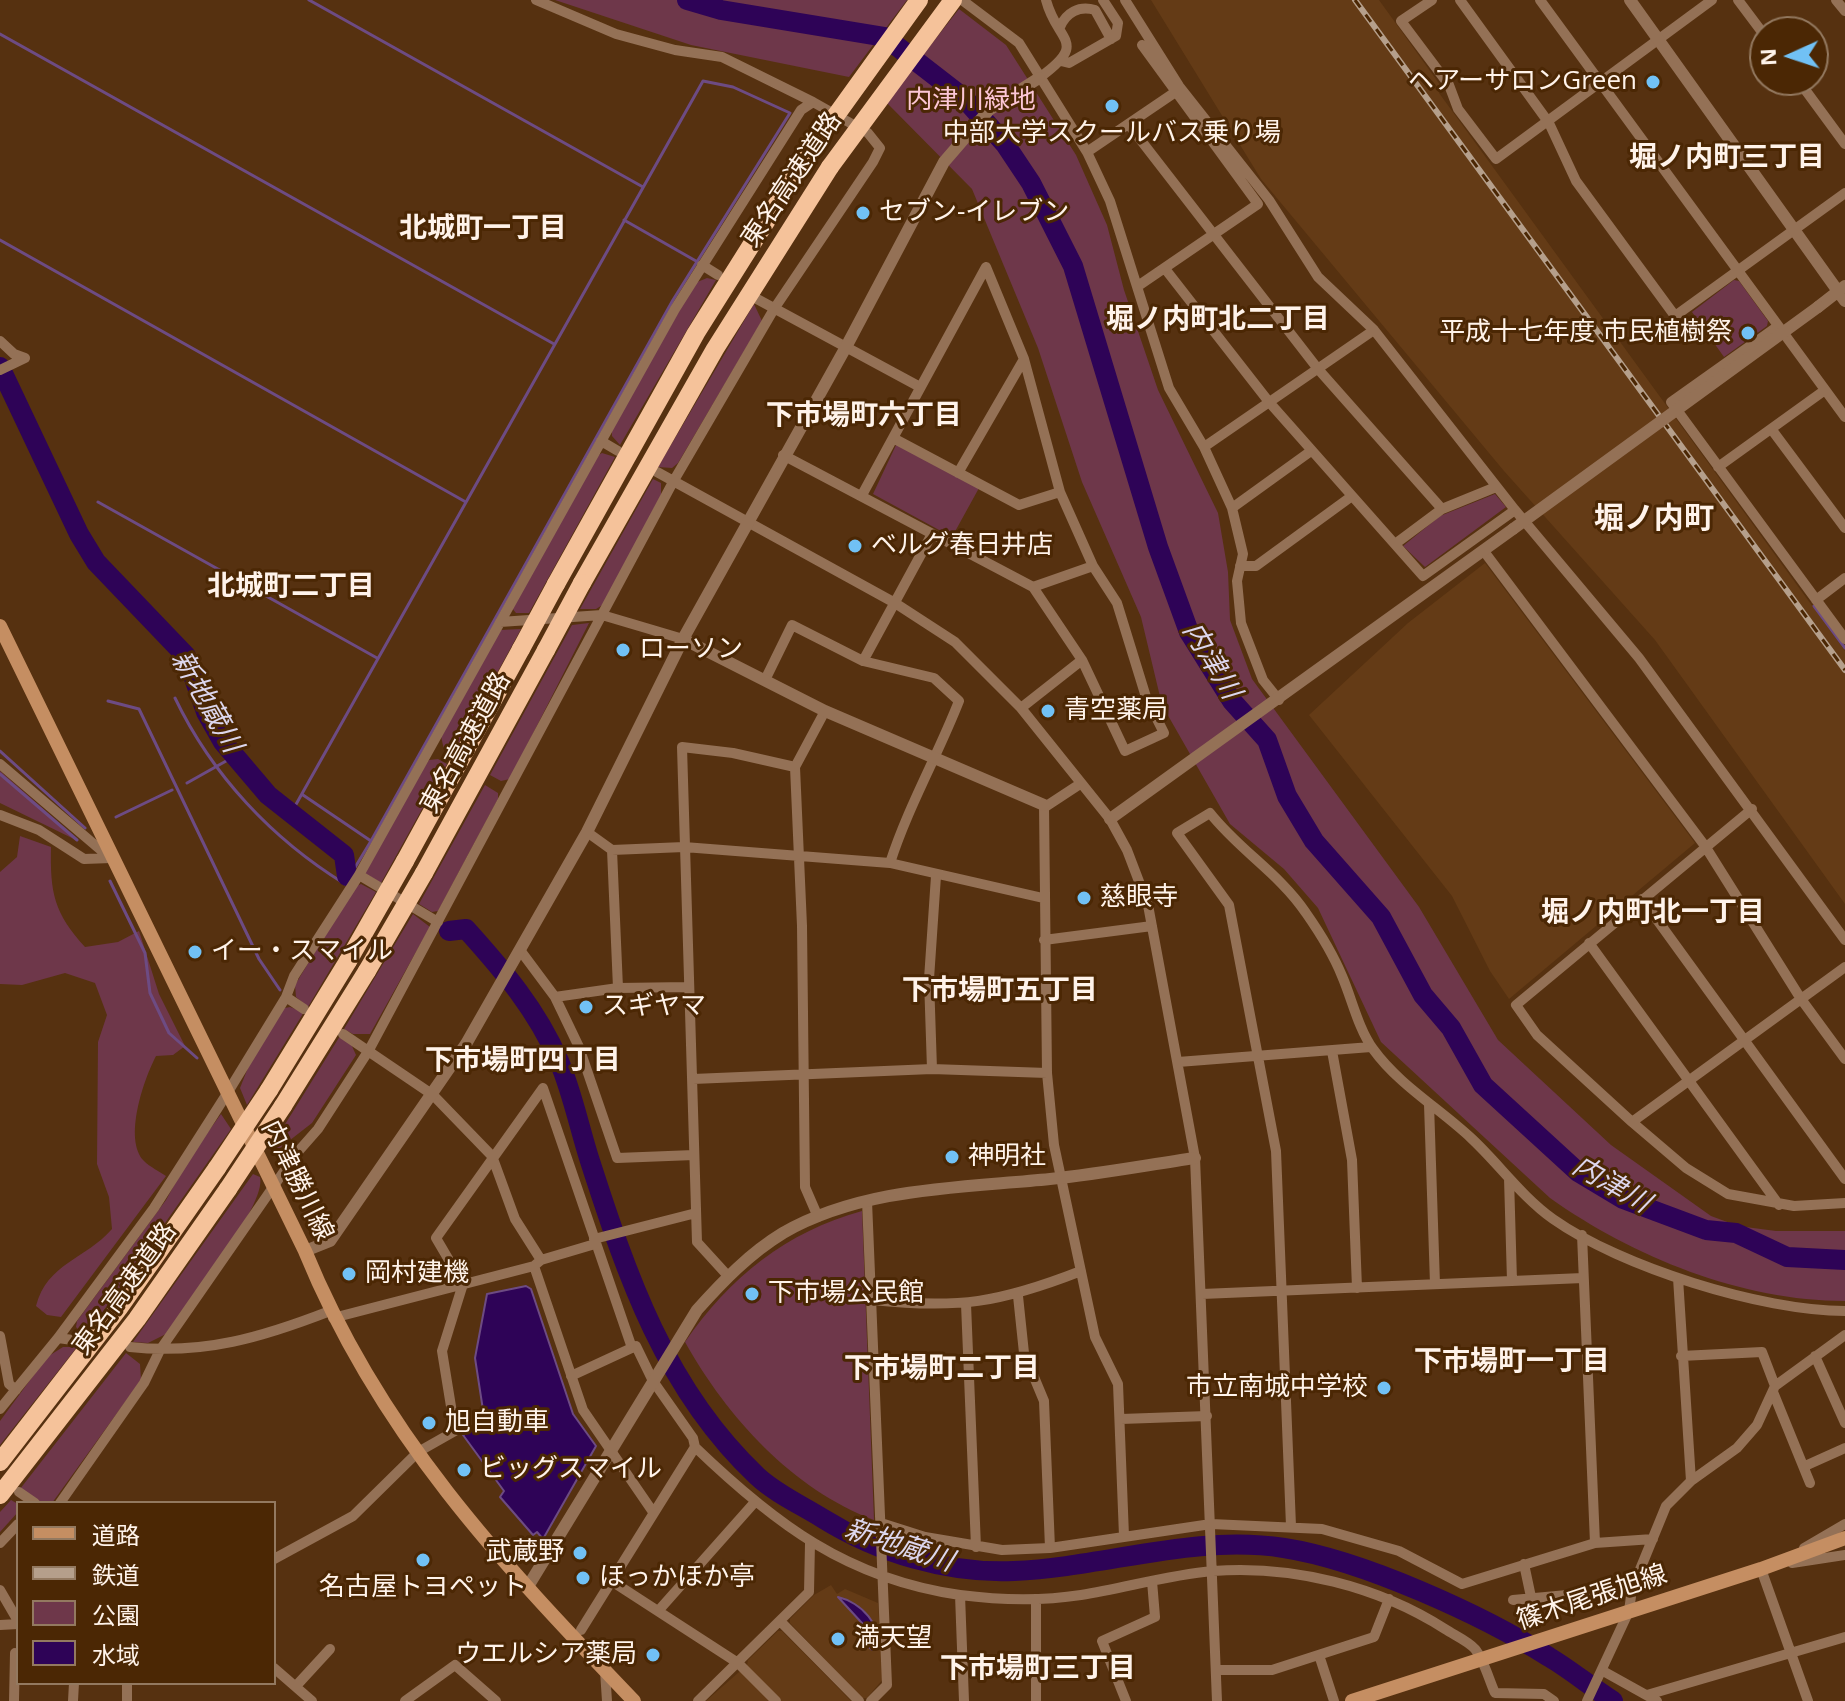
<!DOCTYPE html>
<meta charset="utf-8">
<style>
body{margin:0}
#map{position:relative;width:1845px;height:1701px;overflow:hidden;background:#563110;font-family:"Open Sans","Noto Sans JP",sans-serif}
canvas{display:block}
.legend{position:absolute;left:16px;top:1501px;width:260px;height:184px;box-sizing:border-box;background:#4b2704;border:2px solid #937960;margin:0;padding:10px 14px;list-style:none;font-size:24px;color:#fff3ea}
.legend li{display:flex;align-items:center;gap:16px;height:40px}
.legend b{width:40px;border:2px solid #937960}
.north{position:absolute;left:1749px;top:16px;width:80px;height:80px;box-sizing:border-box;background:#4b2704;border:2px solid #937960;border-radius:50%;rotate:267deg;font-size:22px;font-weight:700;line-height:32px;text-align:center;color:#fff3ea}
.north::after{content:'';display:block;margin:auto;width:28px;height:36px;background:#71c1f5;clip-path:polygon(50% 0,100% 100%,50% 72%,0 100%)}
</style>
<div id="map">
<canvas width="1845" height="1701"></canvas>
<ul class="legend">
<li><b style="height:10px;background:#c58e62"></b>道路</li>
<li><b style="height:10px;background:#b59f8b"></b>鉄道</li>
<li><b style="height:22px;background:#6e374a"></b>公園</li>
<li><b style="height:22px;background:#2e0357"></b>水域</li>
</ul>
<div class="north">N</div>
</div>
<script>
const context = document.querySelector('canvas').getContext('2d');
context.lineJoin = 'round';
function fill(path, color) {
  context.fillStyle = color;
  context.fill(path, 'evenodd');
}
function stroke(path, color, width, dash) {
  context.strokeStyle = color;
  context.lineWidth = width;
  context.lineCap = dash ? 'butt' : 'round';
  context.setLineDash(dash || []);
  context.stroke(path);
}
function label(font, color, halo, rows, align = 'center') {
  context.font = font + ' "Open Sans","Noto Sans JP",sans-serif';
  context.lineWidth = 6;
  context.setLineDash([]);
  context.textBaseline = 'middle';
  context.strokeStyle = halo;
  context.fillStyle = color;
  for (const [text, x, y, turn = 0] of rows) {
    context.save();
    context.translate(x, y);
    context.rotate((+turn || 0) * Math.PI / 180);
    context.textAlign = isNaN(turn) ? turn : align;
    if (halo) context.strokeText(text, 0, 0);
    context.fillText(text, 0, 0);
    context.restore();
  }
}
fill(new Path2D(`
 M1151,0H1379L1443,89L1439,93L1845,651V904L1655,640L1504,471L1261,179Z
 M1485,563L1695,843L1509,999L1490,971L1452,896L1309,715L1408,623Z
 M831,1585L837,1594L845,1589L878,1603L883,1679L867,1698H862L790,1623V1619L814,1595Z
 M778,1631H782L851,1701H706L747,1665L748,1660Z`), '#643b16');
fill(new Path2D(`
 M555,0H907L849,77L691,45Z
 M959,9L1006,45L1076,155L1107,225L1124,290L1158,390L1218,513L1228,572L1230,620L1252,679L1419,907L1498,1040L1611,1145L1711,1216L1738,1226L1776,1231H1845V1301C1742,1301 1633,1257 1550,1198L1381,1042L1318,908L1284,869L1230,824L1162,705L1141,617L1082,482L1038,348L972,189L886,102Z
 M707,278L716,280L620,445L612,436V427L695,283Z
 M1734,280L1739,281L1768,321L1767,326L1724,357L1692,312Z
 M754,304L762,321L678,463L672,468L658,467Z
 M897,443L979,488L952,537L873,494Z
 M602,453L615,457L529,613H516L512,608L595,457Z
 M653,479L661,483V495L604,604L596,609H580Z
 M1495,494L1506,507L1425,567L1403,546L1440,516Z
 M589,623L510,779L501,781L490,775L572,625Z
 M521,629L453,754L444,750L441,736L500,630Z
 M438,759L447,764L381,883L366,874L365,869L424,767L429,760Z
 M0,771L73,835L74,839L0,803Z
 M485,785L498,793V799L438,911L432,912L419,904Z
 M20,836L51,847C50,893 54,913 85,947L118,942L139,931L159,994L185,1046L173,1055L156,1056C144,1079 123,1139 144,1161C150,1167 159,1171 166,1176L61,1317L47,1315L36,1306C47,1263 86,1259 112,1229L109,1197L97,1164L98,1042L107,1015L95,983L65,973L22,985L0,984V872L17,857Z
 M361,884L376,892L308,1007L296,997L295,985L354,887Z
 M413,914L430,927L370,1034H353L344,1029Z
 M290,1007L304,1012L247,1105L240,1088L255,1050L280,1009Z
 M340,1036L351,1044L356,1055L312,1123L276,1151L269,1150Z
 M221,1114L231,1129L85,1337L76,1327L77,1321L166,1200L189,1158Z
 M253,1174L260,1177C267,1206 185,1306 166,1334L148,1343L133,1342Z
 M862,1211L874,1520C792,1489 727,1417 685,1342C730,1277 786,1232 862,1211Z
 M63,1347H77L0,1445V1421L47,1357Z
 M126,1353L140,1364L141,1380L52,1503H42L20,1489Z
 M11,1500L18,1504V1512L0,1532V1512Z`), '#6e374a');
const water = new Path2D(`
 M526,1286L531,1289L573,1414L596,1446L543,1539L537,1532L533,1535L500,1497L504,1491L463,1435L485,1423L475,1358L487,1294Z
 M838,1597C860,1602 886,1626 872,1650L866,1644L873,1635Z`);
fill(water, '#2e0357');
stroke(water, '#6d4b83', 2);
stroke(new Path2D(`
 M309,0L643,187
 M0,34L554,344
 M624,220L696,261
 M0,240L464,501
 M98,502L377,658
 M1814,606L1845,648
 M175,698C212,775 272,839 345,884L371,841L303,795
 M108,701L139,709L259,959L280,990
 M0,751L85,828
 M0,774L77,840
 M187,783L235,756
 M290,815L703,81L733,87L790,113L673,300L371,841
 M116,817L172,790
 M110,881L145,953L150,993L169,1033L197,1058`), '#6d4b83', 3);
stroke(new Path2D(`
 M687,0L721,10L885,37L965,99L1005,144L1031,183L1073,266L1158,547L1189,632L1232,701L1267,740L1287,796L1314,841L1381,917L1423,995L1451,1028L1483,1085L1578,1172L1623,1199L1706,1230L1736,1233L1787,1257L1845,1260
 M0,367L79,534L96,562L186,656L206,712L223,742L268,795L344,855L347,876
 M449,931L466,929C503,970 537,1010 559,1061C572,1092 579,1126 589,1158C627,1276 665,1389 757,1476C775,1493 801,1505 822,1518C878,1553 948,1574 1014,1571C1105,1567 1193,1534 1284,1548C1362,1560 1483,1615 1549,1657C1571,1670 1591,1687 1613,1701`), '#2e0357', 20);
stroke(new Path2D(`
 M536,0L616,34L675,50L722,57L813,102
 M962,0L1019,43L1087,152L1110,201L1169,388L1204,447L1232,508L1243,554L1237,581L1241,623L1263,680L1279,700
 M1125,0L1179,86L1269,200L1318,277L1374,330L1515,510L1639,658L1845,940
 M1432,0L1401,21L1449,85L1458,109L1496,159L1712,0
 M1460,0L1549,123L1576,181L1675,316L1845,193
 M1540,0L1845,417
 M1738,0L1765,36
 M1836,0L1845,11
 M1060,27C1066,13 1079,5 1095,10L1111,39
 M1061,61L1069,63L1116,36L1118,23L1103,0
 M1039,78C1090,41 1057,43 1046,0
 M1798,80L1845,144
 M1129,125L1318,369L1442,509
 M1087,152L1174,93
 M702,265L718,275
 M1166,270L1269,402L1423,576L1515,510
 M1138,286L1258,204L1142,45
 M757,299L920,387
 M1778,326L1671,402L1845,639
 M0,341L14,354L25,358
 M0,370L25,358
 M1772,430L1845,528
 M893,438L1019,505L1060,492
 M601,441L618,451
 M1204,447L1374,330
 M783,455L1033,587L1082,660L1125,751L1164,733L1146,697L1117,603L1093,566L1060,492L1024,359L986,267
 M1718,467L1825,390
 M657,472L895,603L955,642L1021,708L1110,819L1127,850L1148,905L1195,1158L1217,1701
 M958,473L1024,359
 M862,495L986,267
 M1232,508L1311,451
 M1395,544L1442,509L1496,487
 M1483,550L1705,846L1801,999L1845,1059
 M1240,566H1256L1352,496
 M1033,587L1093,566
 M1816,600L1845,578
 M500,622L602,615L683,639
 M863,661L932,534
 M765,680L792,625L863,661L934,678L959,701C937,757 908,807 890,863
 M1021,708L1082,660
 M0,764L109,857
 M1044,805L1047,1073L1054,1145L1095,1337L1118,1384L1124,1536
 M1045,807L1080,784
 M1752,809L1516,1005L1537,1035L1632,1122L1686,1168L1728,1194L1794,1206L1845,1203
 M0,815L39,830L84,859L111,858
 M587,832L612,850L684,847L890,863L1043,898
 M612,850L618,988
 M359,875L438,922
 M1642,899L1845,1179
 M1044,940L1152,926
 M1589,943L1779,1205
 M520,950L555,997L579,1047L617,1158L694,1155
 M286,997L304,1009
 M555,997L618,988L688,987
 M343,1034L433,1095L492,1156L515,1219L541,1260
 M1332,1051L1352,1160L1357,1288
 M1178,1062L1371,1047
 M932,1069L929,979L936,876
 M693,1079L932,1069L1047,1073
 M543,1088L632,1348
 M1429,1104L1435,1284
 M1632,1122L1845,967
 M1509,1178L1512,1281
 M867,1201L887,1685L871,1701
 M818,1217L805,1187L802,926L795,767L825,711
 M1582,1235L1595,1543L1653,1539
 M594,1239L696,1213
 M534,1266L583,1410L653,1512
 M728,1276L697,1242L682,747L733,753L795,767
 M1678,1278L1691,1481
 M1202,1294L1583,1278
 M1018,1296L1024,1353L1044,1401L1050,1548
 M872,1300C959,1309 999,1303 1081,1271
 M966,1304L976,1547
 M333,1318L534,1266L541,1260L595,1244
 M0,1336L9,1384L16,1390
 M58,1338L80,1341
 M130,1347C204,1355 263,1337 330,1311
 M1681,1356L1762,1352L1775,1386
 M1815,1356L1845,1423
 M571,1376L636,1346L653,1381L693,1438L695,1447C774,1523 847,1579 960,1595C999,1600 1042,1601 1081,1595C1125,1588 1168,1575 1213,1571C1292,1565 1378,1586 1445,1629C1454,1635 1468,1641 1475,1649C1484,1660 1489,1680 1495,1693L1544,1694L1554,1701
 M1773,1392L1810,1483
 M0,1409L58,1338L154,1208L228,1092L286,997L294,976L359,875L675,309L801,110L813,102L868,133L880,148L873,162L774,309L673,482L369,1050L318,1129L296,1154L160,1350L144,1383L60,1503
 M1121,1419L1207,1416
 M1805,1466L1845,1448
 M19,1492L35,1503
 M881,1523L925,1537L1002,1550L1050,1548L1211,1524L1322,1529L1399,1551L1462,1584L1595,1543
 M1291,1526L1276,1151L1229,905L1177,833L1210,813C1239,850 1280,874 1306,913C1320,933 1333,954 1342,976C1352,999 1358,1028 1373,1049C1399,1085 1439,1108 1471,1138C1499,1164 1522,1197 1553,1219C1621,1267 1762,1311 1845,1311
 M0,1543L18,1524
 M1804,1548L1845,1524
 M274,1559L353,1516L418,1452L455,1431L442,1351L463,1284L436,1238L543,1088
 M1792,1563L1845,1555
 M1524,1564L1531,1597
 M1761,1569L1808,1701
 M613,1582L738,1663L776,1701
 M0,1590L18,1621
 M960,1595L964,1701
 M1036,1599V1701
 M1513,1600L1632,1589
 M659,1610L754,1503
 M780,1621L859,1701
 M0,1625L18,1624
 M581,1630L695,1447
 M1319,1655L1334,1701
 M274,1668L312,1701
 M1216,1670H1272L1374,1637L1389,1599
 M605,1671L607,1701
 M1603,1671L1657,1701
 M127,1683V1701
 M296,1686L330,1649
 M1647,1695L1845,1637
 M14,1701L15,1653
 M73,1701L74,1683
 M405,1701L455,1665L496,1701
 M698,1701L809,1592L810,1543
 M1126,1701L1102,1641L1155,1617L1152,1581
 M1587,1701L1629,1611L1632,1589L1666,1506L1691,1481L1737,1448L1757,1425L1775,1386L1845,1335`), '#947156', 10);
stroke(new Path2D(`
 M1630,0L1845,301
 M1818,307L1845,286
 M683,639L825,711L1044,805
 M1110,819L1513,529
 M305,1251L330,1241L466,1044L587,832L683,639L846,347L944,162L989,110L1039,78
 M527,1588L697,1310C723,1281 750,1253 783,1233C863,1187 961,1188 1050,1179C1099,1174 1147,1165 1195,1158`), '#947156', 12);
stroke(new Path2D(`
 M0,626L305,1251C380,1434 500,1561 634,1701
 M1352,1701L1761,1569L1845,1538`), '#c58e62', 14);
stroke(new Path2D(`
 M582,583L715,349L830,167
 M556,584L696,333L811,150
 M405,861L521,649
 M424,873L546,650
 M269,1090L348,961
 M283,1106L367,971
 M0,1462L119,1308L217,1168
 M0,1495L137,1319L228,1189`), '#f5c29a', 18);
const rail = new Path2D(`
 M1355,0L1845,670`);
stroke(rail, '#b59f8b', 6);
stroke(rail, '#4b2704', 3, [9]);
stroke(new Path2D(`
 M1513,529L1818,307`), '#947156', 12);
stroke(new Path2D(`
 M811,150L919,0
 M830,167L953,0
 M521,649L556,584
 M546,650L582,583
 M348,961L405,861
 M367,971L424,873
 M217,1168L269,1090
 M228,1189L283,1106`), '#f5c29a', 18);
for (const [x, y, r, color] of [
 [1653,82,8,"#71c1f5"],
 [1112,106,8,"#71c1f5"],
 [863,213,8,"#71c1f5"],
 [1748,333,8,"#71c1f5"],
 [855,546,8,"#71c1f5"],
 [623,650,8,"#71c1f5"],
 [1048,711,8,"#71c1f5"],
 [1084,898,8,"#71c1f5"],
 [195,952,8,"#71c1f5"],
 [586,1007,8,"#71c1f5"],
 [952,1157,8,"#71c1f5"],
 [349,1274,8,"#71c1f5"],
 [752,1294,8,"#71c1f5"],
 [1384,1388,8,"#71c1f5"],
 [429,1423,8,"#71c1f5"],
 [464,1470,8,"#71c1f5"],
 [580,1553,8,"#71c1f5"],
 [423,1560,8,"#71c1f5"],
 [583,1578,8,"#71c1f5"],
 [838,1639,8,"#71c1f5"],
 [653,1655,8,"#71c1f5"]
]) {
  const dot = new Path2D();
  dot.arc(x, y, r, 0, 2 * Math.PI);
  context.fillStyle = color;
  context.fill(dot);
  stroke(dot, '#4b2704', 3);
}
label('26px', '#fff3ea', '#4b2704', [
 ["ヘアーサロンGreen",1637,82,"right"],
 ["中部大学スクールバス乗り場",1112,134,"center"],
 ["セブン-イレブン",879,213],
 ["平成十七年度 市民植樹祭",1732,333,"right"],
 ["ベルグ春日井店",871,546],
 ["ローソン",639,650],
 ["青空薬局",1064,711],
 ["慈眼寺",1100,898],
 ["イー・スマイル",211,952],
 ["スギヤマ",602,1007],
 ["神明社",968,1157],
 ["岡村建機",365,1274],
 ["下市場公民館",768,1294],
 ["市立南城中学校",1368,1388,"right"],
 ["旭自動車",445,1423],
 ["ビッグスマイル",480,1470],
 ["武蔵野",564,1553,"right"],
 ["ほっかほか亭",599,1578],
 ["名古屋トヨペット",423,1588,"center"],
 ["満天望",854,1639],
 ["ウエルシア薬局",637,1655,"right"]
], 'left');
label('26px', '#fcc6d6', '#4b2704', [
 ["内津川緑地",971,101]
]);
label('26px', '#fff3ea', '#4b2704', [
 ["東名高速道路",792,180,-56],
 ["東名高速道路",466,743,-61],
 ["内津勝川線",297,1181,64],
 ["東名高速道路",125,1289,-54],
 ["篠木尾張旭線",1592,1598,-18]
]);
label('bold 28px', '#fff3ea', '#4b2704', [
 ["堀ノ内町三丁目",1727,158],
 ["北城町一丁目",483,229],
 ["堀ノ内町北二丁目",1218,320],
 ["下市場町六丁目",864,416],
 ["北城町二丁目",291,587],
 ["堀ノ内町北一丁目",1653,913],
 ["下市場町五丁目",1000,991],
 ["下市場町四丁目",523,1061],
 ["下市場町一丁目",1512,1362],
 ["下市場町二丁目",942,1369],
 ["下市場町三丁目",1038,1669]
]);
label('italic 28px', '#dcd6ed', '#4b2704', [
 ["内津川",1211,661,59],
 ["新地蔵川",206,702,60],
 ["内津川",1611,1185,30],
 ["新地蔵川",899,1546,18]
]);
label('bold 30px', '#fff3ea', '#4b2704', [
 ["堀ノ内町",1654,519]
]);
</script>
